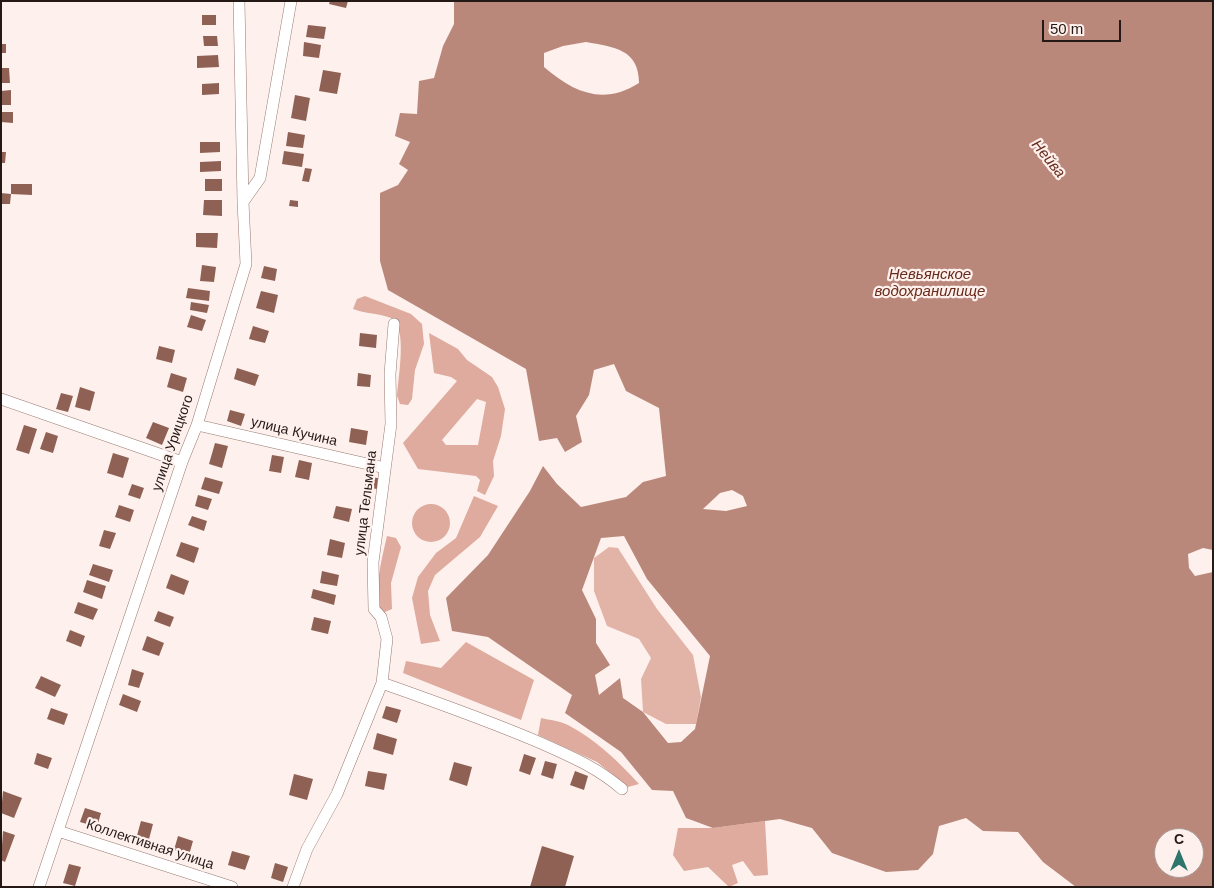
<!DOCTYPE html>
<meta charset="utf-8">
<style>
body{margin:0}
#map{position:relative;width:1214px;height:888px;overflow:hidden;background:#fef0ec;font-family:Arial,sans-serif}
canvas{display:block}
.frame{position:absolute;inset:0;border:2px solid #251916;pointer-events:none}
.north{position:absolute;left:1154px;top:828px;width:50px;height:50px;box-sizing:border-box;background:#fef0ec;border:1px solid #a79a96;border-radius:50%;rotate:0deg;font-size:14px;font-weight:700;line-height:20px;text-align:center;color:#251916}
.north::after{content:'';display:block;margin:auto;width:18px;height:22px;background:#2e756d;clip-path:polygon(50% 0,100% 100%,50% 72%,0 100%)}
.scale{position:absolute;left:1042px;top:20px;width:79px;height:22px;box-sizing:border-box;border:2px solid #251916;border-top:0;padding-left:6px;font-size:15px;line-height:18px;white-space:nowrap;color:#251916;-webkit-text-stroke:4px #fef0ec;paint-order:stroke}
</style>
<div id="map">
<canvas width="1214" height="888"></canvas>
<div class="frame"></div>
<div class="north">С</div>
<div class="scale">50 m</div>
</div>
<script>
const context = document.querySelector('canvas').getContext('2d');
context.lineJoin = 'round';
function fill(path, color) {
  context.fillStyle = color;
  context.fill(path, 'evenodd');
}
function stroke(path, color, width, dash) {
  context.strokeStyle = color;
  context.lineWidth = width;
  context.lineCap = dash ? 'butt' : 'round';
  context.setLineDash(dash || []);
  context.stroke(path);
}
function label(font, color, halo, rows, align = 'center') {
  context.font = font + ' Arial,sans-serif';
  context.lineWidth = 4.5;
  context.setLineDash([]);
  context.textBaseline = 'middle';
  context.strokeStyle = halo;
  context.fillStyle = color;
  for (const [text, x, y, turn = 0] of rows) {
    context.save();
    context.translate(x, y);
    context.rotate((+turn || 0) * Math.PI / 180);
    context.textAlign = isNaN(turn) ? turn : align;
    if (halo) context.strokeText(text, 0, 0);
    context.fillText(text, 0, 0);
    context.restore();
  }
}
fill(new Path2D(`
 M609,547L618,548L657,609L693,655L701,697L696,724H666L643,712L641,679L651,658L639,639L607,626L594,591V558Z`), '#e2b4a8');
fill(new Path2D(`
 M365,296L411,314L422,324L424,344L415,370L412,399L408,405L400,404L397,396C398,378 408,326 391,318C379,313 365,314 353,309L357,299Z
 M429,333L458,349L467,360L492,377L498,387L505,409L501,436L493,461L494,476L485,495L477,491L480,480L476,476L418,469L403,443L457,381L451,377L434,373ZM477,399L486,402L478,445H446L442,440Z
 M474,496L498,506L480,537L435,575L428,591L430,615L440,641L421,644L412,598L418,577L436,553L456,538Z
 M412 523a19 19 0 1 1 38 0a19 19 0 1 1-38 0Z
 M387,536L396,538L401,547L391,583L392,609L380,614C374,588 381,562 387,536Z
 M466,642L534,680L521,720L403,673L406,661L441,668Z
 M541,718C550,720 560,721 568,725C595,739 619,762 639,784L628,787L597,762L538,735Z
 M765,821L768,875L754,876L743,861L732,865L738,883L729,887L708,867L684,871L673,855L678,828H713Z`), '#deab9e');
fill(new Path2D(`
 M454,1H1213V550L1203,548L1188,554L1189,568L1195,576L1213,572V887H1076L1043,862L1018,832L983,831L966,818L939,826L933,854L918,870L886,872L832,853L812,828L780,819L713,828L686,818L673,791L652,790L621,752L565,713L572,695L488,637L452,631L446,598L488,555L530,491L543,466L557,484L581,507L626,497L643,482L666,476L659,408L626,391L614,364L594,370L589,395L576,416L582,442L565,452L557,438L539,441L526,369L388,290L380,261V193L398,185L408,170L399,164L410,142L395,136L400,113L417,114L419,81L434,78L443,46L454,24ZM586,42C614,47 639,49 639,83C603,106 573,92 544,67V53L563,46ZM732,490L743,496L747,506L726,511L703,509L720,493ZM624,536L647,579L710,656L695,729L681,742L668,743L643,712L623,698L620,678L599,695L595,675L610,665L596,643V619L582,590L601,538ZM1164,838H1194V868H1164Z`), '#b9887b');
fill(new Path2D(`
 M330,1H348L346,8L329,4Z
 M202,15H216V25H202Z
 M308,25L326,27L324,39L306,37Z
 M203,36H217L218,46H204Z
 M304,42L321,45L319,58L303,56Z
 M1,44H6V53H1Z
 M218,55L219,67L197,68V56Z
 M1,68H9L10,83H1Z
 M323,70L341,73L337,94L319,91Z
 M219,83V94L202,95V84Z
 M11,90V105H1V91Z
 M295,95L310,98L306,121L291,118Z
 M1,112H13V123L1,122Z
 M288,132L305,135L303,148L286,146Z
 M200,142H220V152L200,153Z
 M284,151L304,154L302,167L282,164Z
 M1,152H6L5,163H1Z
 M221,161V171L200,172V162Z
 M305,168L312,169L309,182L302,181Z
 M205,179H222V191H205Z
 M11,184H32V195L11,194L10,204H1V193L11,194Z
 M204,200H222V216L203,215Z
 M290,200L298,201V207L289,206Z
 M196,233H218L217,248L196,247Z
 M202,265L216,267L214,282L200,281Z
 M264,266L277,269L275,281L261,278Z
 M188,288L210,291L209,301L186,298Z
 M261,291L278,295L274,313L256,308Z
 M191,302L209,305L207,313L190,310Z
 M191,315L206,320L202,331L187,327Z
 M253,326L269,331L265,343L249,339Z
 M360,333L377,335L376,348L359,346Z
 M159,346L175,350L172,363L156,359Z
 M237,368L259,375L255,386L234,379Z
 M171,373L187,378L183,392L167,387Z
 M358,373L371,375L370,387L357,386Z
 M80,387L95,392L90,411L75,407Z
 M61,393L73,396L68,412L56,409Z
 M230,410L245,414L241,426L227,421Z
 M153,422L169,428L162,445L146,438Z
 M24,425L37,429L29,454L16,450Z
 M351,428L368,431L366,445L349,442Z
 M46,432L58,436L53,453L40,449Z
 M215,443L228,446L222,468L209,464Z
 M113,453L129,458L123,478L107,473Z
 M272,455L284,457L281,473L269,471Z
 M299,460L312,463L309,480L295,477Z
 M205,477L223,482L219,494L201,489Z
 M366,477L378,478L377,489L365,487Z
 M132,484L144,488L140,499L128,495Z
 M198,495L212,499L208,510L195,506Z
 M119,505L134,510L130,522L115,517Z
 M336,506L352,509L349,522L333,518Z
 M192,516L207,521L204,531L188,525Z
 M104,530L116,533L110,549L99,546Z
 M330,539L345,543L342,558L327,555Z
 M181,542L199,548L194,563L176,556Z
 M93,564L113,570L109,582L89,575Z
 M322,571L339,575L337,586L320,583Z
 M171,574L189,581L184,595L166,588Z
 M87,580L106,586L102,599L83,592Z
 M313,589L336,595L334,605L311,598Z
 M78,602L98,609L93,620L74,613Z
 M158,611L174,617L170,627L154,621Z
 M314,617L331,621L328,634L311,630Z
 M70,630L85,636L81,647L66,641Z
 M147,636L164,643L159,656L142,650Z
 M132,669L144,673L139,688L128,685Z
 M41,676L61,685L55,697L35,688Z
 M123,694L141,701L137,712L119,705Z
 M386,706L401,710L397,723L382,718Z
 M51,708L68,714L64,725L47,719Z
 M377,733L397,739L393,755L373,749Z
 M37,753L52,758L48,769L34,764Z
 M524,754L536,758L530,775L519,771Z
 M545,761L557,764L553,779L541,775Z
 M454,762L472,767L467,786L449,780Z
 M368,771L387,774L384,790L365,786Z
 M575,771L588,776L584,790L570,785Z
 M294,774L313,779L307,800L289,795Z
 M3,791L22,798L14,818L1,813Z
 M85,808L101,813L97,827L80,822Z
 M141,821L153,824L148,843L136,839Z
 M3,831L15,835L5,862L1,860Z
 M178,836L193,841L189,855L174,850Z
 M542,846L574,856L565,887H530Z
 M232,851L250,856L245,870L228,865Z
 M275,863L288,867L283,882L271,878Z
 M69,864L81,867L75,886L63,883Z`), '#8f6155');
const minor = new Path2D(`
 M243,202L260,178L291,1
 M1,399L182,462
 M197,425L385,468
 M382,683C436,702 490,721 543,744C572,757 598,768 622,789
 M58,831L232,887
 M39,887L182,462L197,425L246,264L243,202L239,1
 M293,887L307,849L337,794L382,683L387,639L381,617L374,609L373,562L391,424L390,374L394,324`);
stroke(minor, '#987a72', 12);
stroke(minor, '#fff', 11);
label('14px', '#251916', '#fef0ec', [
 ["улица Кучина",294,432,13],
 ["улица Урицкого",173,443,-71],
 ["улица Тельмана",366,503,-83],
 ["Коллективная улица",150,845,18]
]);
label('italic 15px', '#682a1a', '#fef0ec', [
 ["Нейва",1048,159,51],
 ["Невьянское",930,275],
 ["водохранилище",930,292]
]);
</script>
